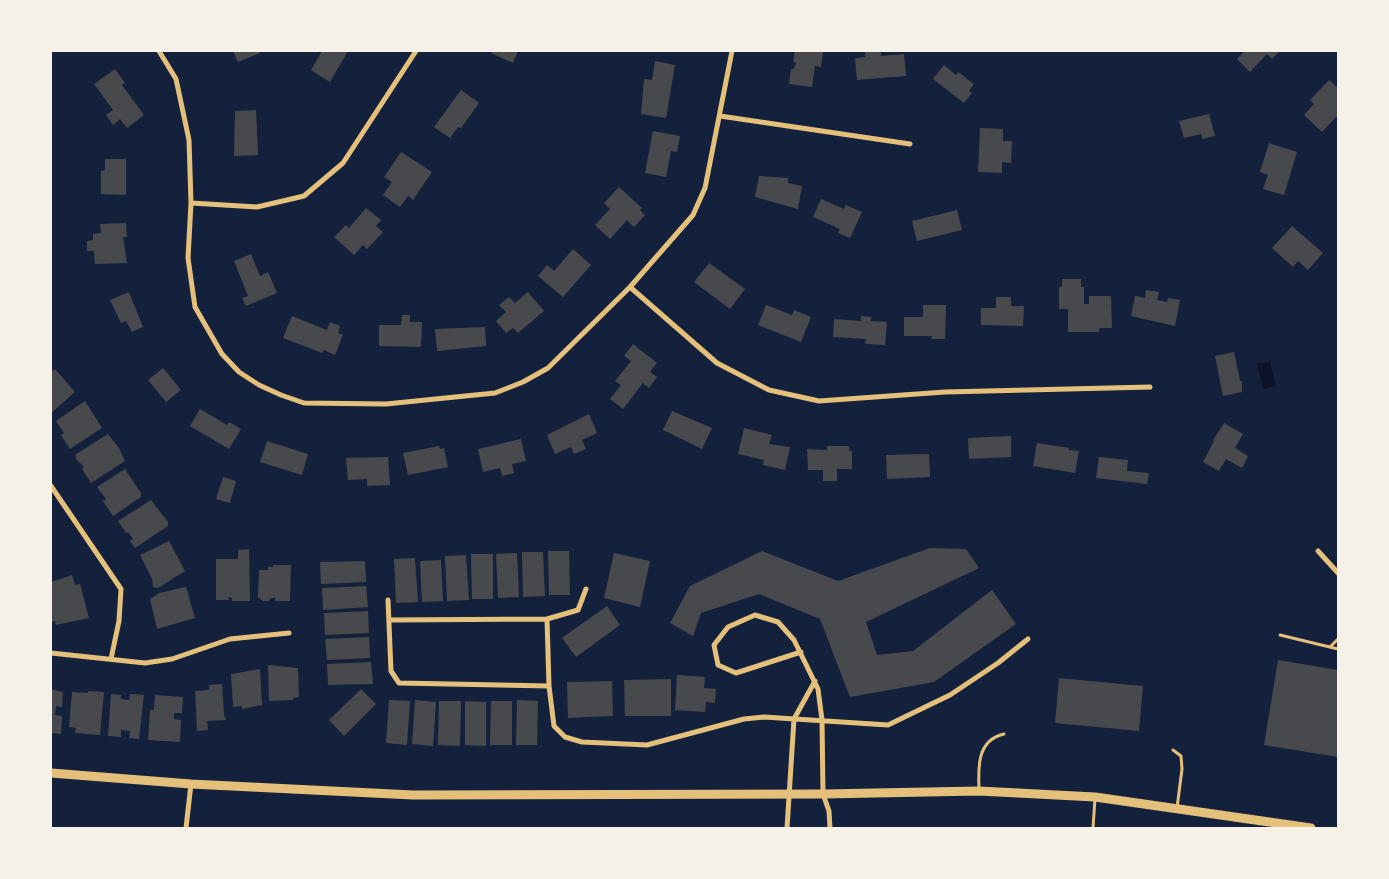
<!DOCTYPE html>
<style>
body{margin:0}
#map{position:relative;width:1389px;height:879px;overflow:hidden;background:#14213d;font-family:"Crimson Pro",serif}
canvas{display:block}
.frame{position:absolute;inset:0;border:52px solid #f6f1e7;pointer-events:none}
</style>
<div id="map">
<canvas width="1389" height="879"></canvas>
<div class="frame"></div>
</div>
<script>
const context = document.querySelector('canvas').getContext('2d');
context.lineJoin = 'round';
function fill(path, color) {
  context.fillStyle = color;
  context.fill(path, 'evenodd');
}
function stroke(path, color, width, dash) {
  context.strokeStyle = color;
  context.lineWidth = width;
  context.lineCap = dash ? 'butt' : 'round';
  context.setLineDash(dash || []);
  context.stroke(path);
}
fill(new Path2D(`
 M1270,361L1276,386L1263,389L1257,364Z`), '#0b132b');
fill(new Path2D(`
 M233,51H259L260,53L238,62Z
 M322,51H348L330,82L311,70Z
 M492,51H518L513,63L491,53Z
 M795,51H823L821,67L815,66L812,87L789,84L791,69H794L796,62H793Z
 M865,51H881V56L904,54L906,76L857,80L855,58L865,57Z
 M1245,51H1280L1272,59L1267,54L1250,72L1237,59Z
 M655,61L675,65L666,118L641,114L644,79L652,80Z
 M944,65L956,75L958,72L974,84L969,91L972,93L964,103L933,79Z
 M115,69L125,83L122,85L144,115L127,128L120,119L113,125L106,115L113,110L94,84Z
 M1329,80L1338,88V115L1322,132L1304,115L1314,104L1310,100Z
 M461,90L479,103L461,128L458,127L450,138L434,127Z
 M256,110L258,155L234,156L235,111Z
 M1209,114L1215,136L1202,139L1201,134L1184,138L1179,121Z
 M980,128L1003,129V141H1012L1011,163L1002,162V173L978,172Z
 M653,131L680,136L677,152L671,151L666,177L645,173Z
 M1269,143L1297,152L1284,195L1263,189L1268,175L1260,172Z
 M401,152L432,172L413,200L408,196L400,207L383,195L392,182L384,177Z
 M105,159H126V195L101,194V171L105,170Z
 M759,176L788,178V183L802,186L798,209L755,197Z
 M619,187L642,208L640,210L645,215L634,227L627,220L610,239L595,225L610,209L604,203Z
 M821,199L844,209L846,205L862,212L850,238L838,233L840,229L813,217Z
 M366,208L381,220L376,226L383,232L367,249L363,245L354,255L334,237L346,225L349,228Z
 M957,210L962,230L917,241L912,221Z
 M126,223L127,237H123L127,263L95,264L94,251H87V241L93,240V234L101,233L100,224Z
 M1292,226L1323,253L1308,270L1298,261L1293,267L1272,248Z
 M573,249L591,265L563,297L538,276L547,265L554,271Z
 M251,254L260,276L268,272L277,293L246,306L242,298L248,296L234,261Z
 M709,263L745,289L730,309L694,282Z
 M1062,279H1081V287H1084V304H1089V296H1111L1112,328H1099V332H1068V309H1059V287H1062Z
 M1146,290L1159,292L1157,300L1167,302L1168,298L1180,300L1175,326L1131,316L1135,296L1145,298Z
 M129,292L143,327L132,332L126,321L121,323L110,300Z
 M528,292L544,311L518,333L513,328L506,333L496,321L506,312L499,305L509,297L515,303Z
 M996,297H1011V306H1024L1023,326L981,325V308H996Z
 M766,305L792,315L794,310L811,317L801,342L758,325Z
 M923,305H946L945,339H931L932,336H904V317H923Z
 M402,315H410V322H422L421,347L379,346V325H401Z
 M292,316L327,330L330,322L340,326L338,333L343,335L335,355L324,350L322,353L283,338Z
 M861,316L871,317V321L887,322L885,345L865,344L866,339L833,337L834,319L861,321Z
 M485,327L486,346L437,351L435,329Z
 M633,344L657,363L650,372L657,377L649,388L643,383L623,409L610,399L621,385L615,381L631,361L624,356Z
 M1234,352L1240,380L1242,382V392L1223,396L1215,356Z
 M163,368L181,390L166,402L148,380Z
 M55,369L75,392L51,413V372Z
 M85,401L102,428L70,449L61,435L64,433L56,421Z
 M200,409L227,425L229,422L241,429L229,449L190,426Z
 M672,411L712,428L702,449L663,430Z
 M589,414L597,433L582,440L586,449L574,454L571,447L555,454L547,435Z
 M1224,423L1243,434L1235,448L1248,456L1242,468L1226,459L1219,471L1203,462L1214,441L1213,440Z
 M744,428L772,435L769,444L790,447L785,470L763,465L764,460L738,454Z
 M108,434L119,448L125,461L91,483L82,469L84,467L76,459V454Z
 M1011,436V457L969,459L968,438Z
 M521,439L526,461L512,464L514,473L502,476L500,468L483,472L478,449Z
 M267,441L308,454L302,475L260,462Z
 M1037,443L1069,448V450L1079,451L1075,473L1033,466Z
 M439,446L440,449L444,448L448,467L408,475L403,453Z
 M827,446H849V451H852V469H837V481H823V470H808L807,449L827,450Z
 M929,454L930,477L887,479L886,455Z
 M388,457L390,485L367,486V479L348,480L346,458Z
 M1099,457L1128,460L1127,471L1149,473L1147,484L1096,478Z
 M125,469L141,493V497L113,516L103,501L106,499L97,487Z
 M223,477L236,481L230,503L216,499Z
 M151,500L168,522V526L135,548L130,541L133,539L128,532L126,533L118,521Z
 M169,541L185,571L158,588L153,587L152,579L140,555Z
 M930,548L966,549L979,568L866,622L877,655L913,651L992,590L1016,624L934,682L850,697L820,619L759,594L701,613L693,636L670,623L690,586L762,551L838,581Z
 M249,549L250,601H232V598L228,597L229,600H216V559H238V550Z
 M548,551H569L570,595H549Z
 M522,552H543L545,596L523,597Z
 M517,553L519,597L498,598L496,554Z
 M614,553L650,561L640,607L604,598Z
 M471,554H493V599H472Z
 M466,555L469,600L447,601L445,556Z
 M415,558L418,602L396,603L394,559Z
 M441,560L443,601L422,602L420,561Z
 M365,561L366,582L321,584L320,562Z
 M273,565H291L290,601H275V598H271L269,601H263L258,597L259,570H268V567H273Z
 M72,575L75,585L80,584L89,618L56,625L55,621L51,622V582Z
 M366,586L368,607L323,610L322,588Z
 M186,587L195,618L157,629L150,599L159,593Z
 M607,606L620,625L576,657L562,638Z
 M368,611L369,633L325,635L324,613Z
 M369,637L370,658L327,660L325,639Z
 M1278,660L1338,670V757L1264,745Z
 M371,662L373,684L328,685L327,664Z
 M268,665L298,668L299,697L293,698V700L269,701Z
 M260,669L262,705L242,709V706L233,707L231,674Z
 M677,675L705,677L704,688L716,689L715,703L706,702L705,712L675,710Z
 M1059,678L1143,686L1139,731L1055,723Z
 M671,679V716H625L624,680Z
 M612,681L613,716L568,718L567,682Z
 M222,684L224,715L226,720L207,721L208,730L197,731L195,691L209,690V685Z
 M51,689L63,692L62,707L56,706L55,715L62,716L61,734L51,733Z
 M361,689L376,704L344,736L329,720Z
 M88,691L104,692L100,735L75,733L76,728L69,727L72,692L88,693Z
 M111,694L121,695V699L129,700L130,694L144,695L139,739L129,738L130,731L121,730V737L108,736Z
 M155,695L183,697L182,713H174V719L181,720L180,742L148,740L150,710H154Z
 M389,700L410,701L407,745L386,743Z
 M415,700L436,702L433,746L412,744Z
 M517,700L538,701L537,745H516Z
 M439,701H461L460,746L438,745Z
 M465,701L486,702V746L465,745Z
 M491,701H512V745H490Z`), '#48494c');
stroke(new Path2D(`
 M1280,635L1338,649
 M1330,647L1338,639
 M1173,750L1181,756L1182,769L1177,808
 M979,790C978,767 977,740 1004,734
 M1093,828L1095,798`), '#e5c07b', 3);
stroke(new Path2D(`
 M159,51L176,79L189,140L191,203L188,258L195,307L222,354L239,372L259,385L281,395L304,403L386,404L495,393L523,382L548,368L630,287L693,215L705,188L732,51
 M720,116L910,144
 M191,203L257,207L304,196L343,163L416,51
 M630,287L717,363L769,390L819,401L945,392L1150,387
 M51,486L121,589L119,621L111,659
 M1318,551L1338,573
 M388,600L391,671L399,683L549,686
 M547,619L549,686L554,726L565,737L582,742L647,745L744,719L764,717L888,725L950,695L998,663L1028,639
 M390,620L547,619L578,610L586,589
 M801,652L736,673L718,665L714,645L728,627L755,615L778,622L794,640L818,689L822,720L823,794L829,811L830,828
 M51,653L145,663L172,659L230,639L289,633
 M186,828L191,784
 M787,828L794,719L815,681`), '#e5c07b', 5);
stroke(new Path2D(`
 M51,773L191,784L413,795L823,794L979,791L1095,797L1311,828`), '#e5c07b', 9);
</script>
